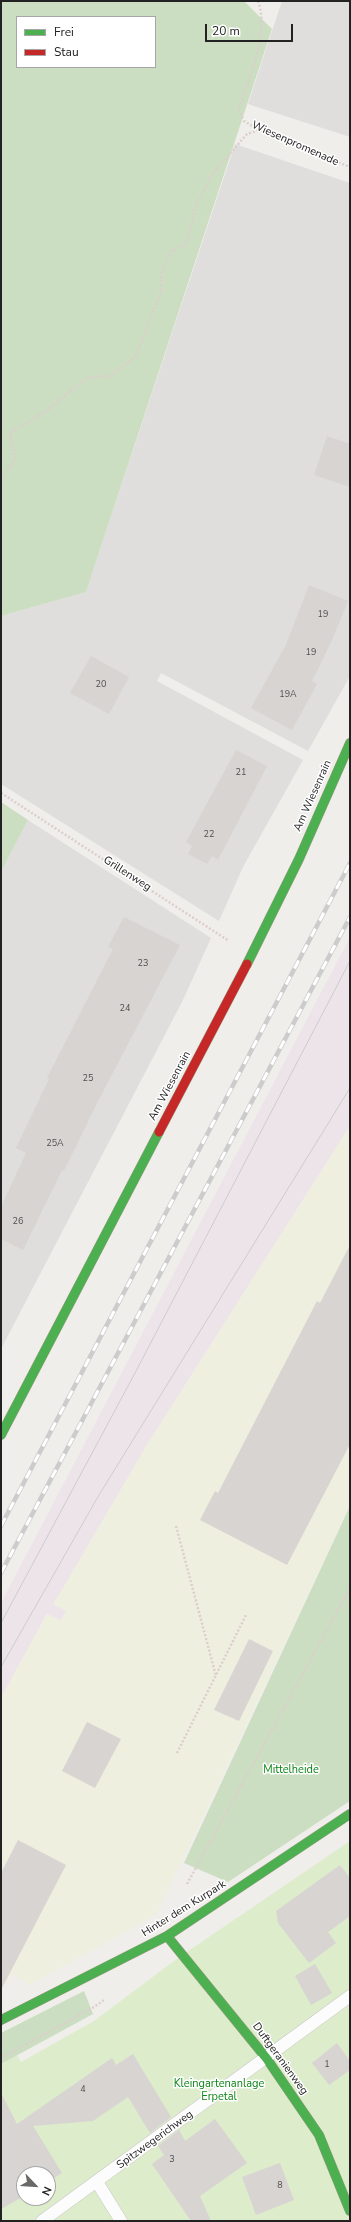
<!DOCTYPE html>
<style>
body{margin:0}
#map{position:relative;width:351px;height:2222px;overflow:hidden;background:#f0eeeb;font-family:"Nunito Sans",sans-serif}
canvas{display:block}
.frame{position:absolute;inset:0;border:2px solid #222;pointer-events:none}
.legend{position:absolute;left:16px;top:16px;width:140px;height:52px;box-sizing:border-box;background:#fff;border:1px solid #a7a7a7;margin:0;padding:5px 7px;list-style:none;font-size:12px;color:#222}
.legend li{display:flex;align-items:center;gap:8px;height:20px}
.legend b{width:20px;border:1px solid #a7a7a7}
.north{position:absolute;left:16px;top:2166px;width:40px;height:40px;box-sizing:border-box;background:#fff;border:1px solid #a7a7a7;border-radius:50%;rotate:115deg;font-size:11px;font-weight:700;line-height:16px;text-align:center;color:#222}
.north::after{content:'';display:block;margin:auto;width:14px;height:18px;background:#6a6968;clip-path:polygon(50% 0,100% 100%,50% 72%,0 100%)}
.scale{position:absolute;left:205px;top:24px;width:88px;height:18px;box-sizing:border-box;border:2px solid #222;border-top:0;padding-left:5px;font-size:12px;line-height:14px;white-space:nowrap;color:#222;-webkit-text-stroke:3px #fff;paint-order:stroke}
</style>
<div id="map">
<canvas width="351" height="2222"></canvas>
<div class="frame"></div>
<ul class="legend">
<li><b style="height:5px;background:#4caf50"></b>Frei</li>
<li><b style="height:5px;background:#c62828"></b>Stau</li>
</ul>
<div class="north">N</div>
<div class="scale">20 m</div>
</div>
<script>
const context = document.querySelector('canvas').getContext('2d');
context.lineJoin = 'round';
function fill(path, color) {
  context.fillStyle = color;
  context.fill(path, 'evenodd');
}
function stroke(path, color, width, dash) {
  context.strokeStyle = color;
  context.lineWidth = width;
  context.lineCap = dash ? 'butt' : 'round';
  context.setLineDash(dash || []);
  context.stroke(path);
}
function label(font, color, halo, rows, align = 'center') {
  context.font = font + ' "Nunito Sans",sans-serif';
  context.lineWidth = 3;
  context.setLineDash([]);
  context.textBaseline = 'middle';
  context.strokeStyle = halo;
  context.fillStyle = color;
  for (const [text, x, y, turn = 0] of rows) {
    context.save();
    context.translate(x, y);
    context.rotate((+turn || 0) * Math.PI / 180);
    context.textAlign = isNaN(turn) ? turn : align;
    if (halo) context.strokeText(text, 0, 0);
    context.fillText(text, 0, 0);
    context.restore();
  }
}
fill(new Path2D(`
 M282,1H350V137L248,104Z
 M235,144L350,183V676L308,751L161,673L157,681L303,760L243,867L219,921L1,784V616L86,592Z
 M28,820L211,938L183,1000L1,1349V872Z`), '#dfdedc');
fill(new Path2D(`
 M350,937V1126L147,1445L62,1590L54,1604L66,1611L61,1621L47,1614L1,1698V1603Z`), '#ede4e9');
fill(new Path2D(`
 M350,1126V1506L156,1915L29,1985L12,1973L1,1990V1698L47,1614L61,1621L66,1611L53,1604L62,1590L147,1445Z`), '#efefdf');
fill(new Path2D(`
 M350,1841V2221H1V2064L17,2055L21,2062L94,2021L178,1958ZM24,2174H48V2198H24Z`), '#ddeccb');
fill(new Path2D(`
 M1,1H244L272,29L86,592L1,616ZM17,17H155V67H17Z
 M1,802L28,820L1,872Z
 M350,1506V1801L228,1882L184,1863Z
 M84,1991L93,2014L1,2064V2033Z`), '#cbdec1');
fill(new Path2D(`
 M327,436L350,444V487L314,475Z
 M309,585L348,601L333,638L312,681L317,684L292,730L251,708L286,645Z
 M91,656L129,677L109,714L70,693Z
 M236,750L267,766L218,860L212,856L207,864L188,854L192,846L186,842Z
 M124,917L180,945L97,1103L64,1171L62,1170L23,1250L1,1239V1207L26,1153L16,1148L49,1079L47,1078L113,949L108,947Z
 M350,1245V1444L287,1565L200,1520L215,1491L218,1493L317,1301L320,1303Z
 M249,1639L273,1651L239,1721L214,1710Z
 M87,1722L121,1739L95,1788L62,1771Z
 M18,1840L66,1865L1,1990V1873Z
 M340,1865L350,1878V1916L328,1932L336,1943L309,1963L278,1923L276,1911Z
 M315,1964L332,1993L311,2005L295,1976Z
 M337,2043L350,2061V2070L329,2085L312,2063Z
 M133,2054L171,2117L150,2133L128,2097L93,2121L33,2126L62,2173L48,2182V2174H24V2196L1,2209V2093L17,2124L112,2058L116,2065Z
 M215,2119L247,2163L200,2196L211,2221H191L152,2164L164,2155L158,2146L179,2130L185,2141Z
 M280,2163L294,2200L256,2215L242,2177Z`), '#d7d4d2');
const lane = new Path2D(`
 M97,2182L121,2221
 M42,2221L350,1996`);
const fast = new Path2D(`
 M247,964L299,859L350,743
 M1,1435L159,1132
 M167,1936L267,2059L319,2135L350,2211
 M1,2020L167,1936L350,1814`);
const jam = new Path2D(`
 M159,1132L247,964`);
stroke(lane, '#c9c8c7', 13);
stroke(fast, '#999a82', 10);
stroke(jam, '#999a82', 10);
stroke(new Path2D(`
 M258,1C270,34 248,78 239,110L244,121L259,130L350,167
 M1,479L15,458L10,433L46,411L87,378L110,376L135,357L161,292V273L171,251L186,244L196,206L211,176L247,134L259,130
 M1,793L229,941
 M176,1526L216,1676
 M177,1753L246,1615
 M187,1884L350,1588
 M1,2058L94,2007L104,2000`), '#dccecd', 2.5, [2, 2]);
stroke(lane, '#fdfcfc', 12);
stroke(fast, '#4caf50', 9);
stroke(jam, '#c62828', 9);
stroke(new Path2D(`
 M1,1623L135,1373L350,961
 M1,1667L99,1495L350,1088`), '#ccc', 1);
const rail = new Path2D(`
 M1,1526L350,863
 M1,1573L350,917`);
stroke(rail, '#ccc', 4.5);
stroke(rail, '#fff', 3, [9]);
label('9px', '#4f4e4e', null, [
 ["19",323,615],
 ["19",311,653],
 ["20",101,685],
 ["19A",288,695],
 ["21",241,773],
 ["22",209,835],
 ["23",143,964],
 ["24",125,1009],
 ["25",88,1079],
 ["25A",55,1144],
 ["26",18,1222],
 ["1",327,2065],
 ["4",83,2090],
 ["3",172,2160],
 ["8",280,2186]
]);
label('11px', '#222', '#fff', [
 ["Wiesenpromenade",295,144,24],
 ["Am Wiesenrain",313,796,-66],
 ["Grillenweg",127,874,33],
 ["Am Wiesenrain",170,1086,-62],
 ["Hinter dem Kurpark",184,1909,-32],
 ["Duftgeranienweg",280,2059,54],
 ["Spitzwegerichweg",155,2140,-36]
]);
label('11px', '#0c8416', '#fff', [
 ["Mittelheide",291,1770],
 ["Kleingartenanlage",219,2084],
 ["Erpetal",219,2097]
]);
</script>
